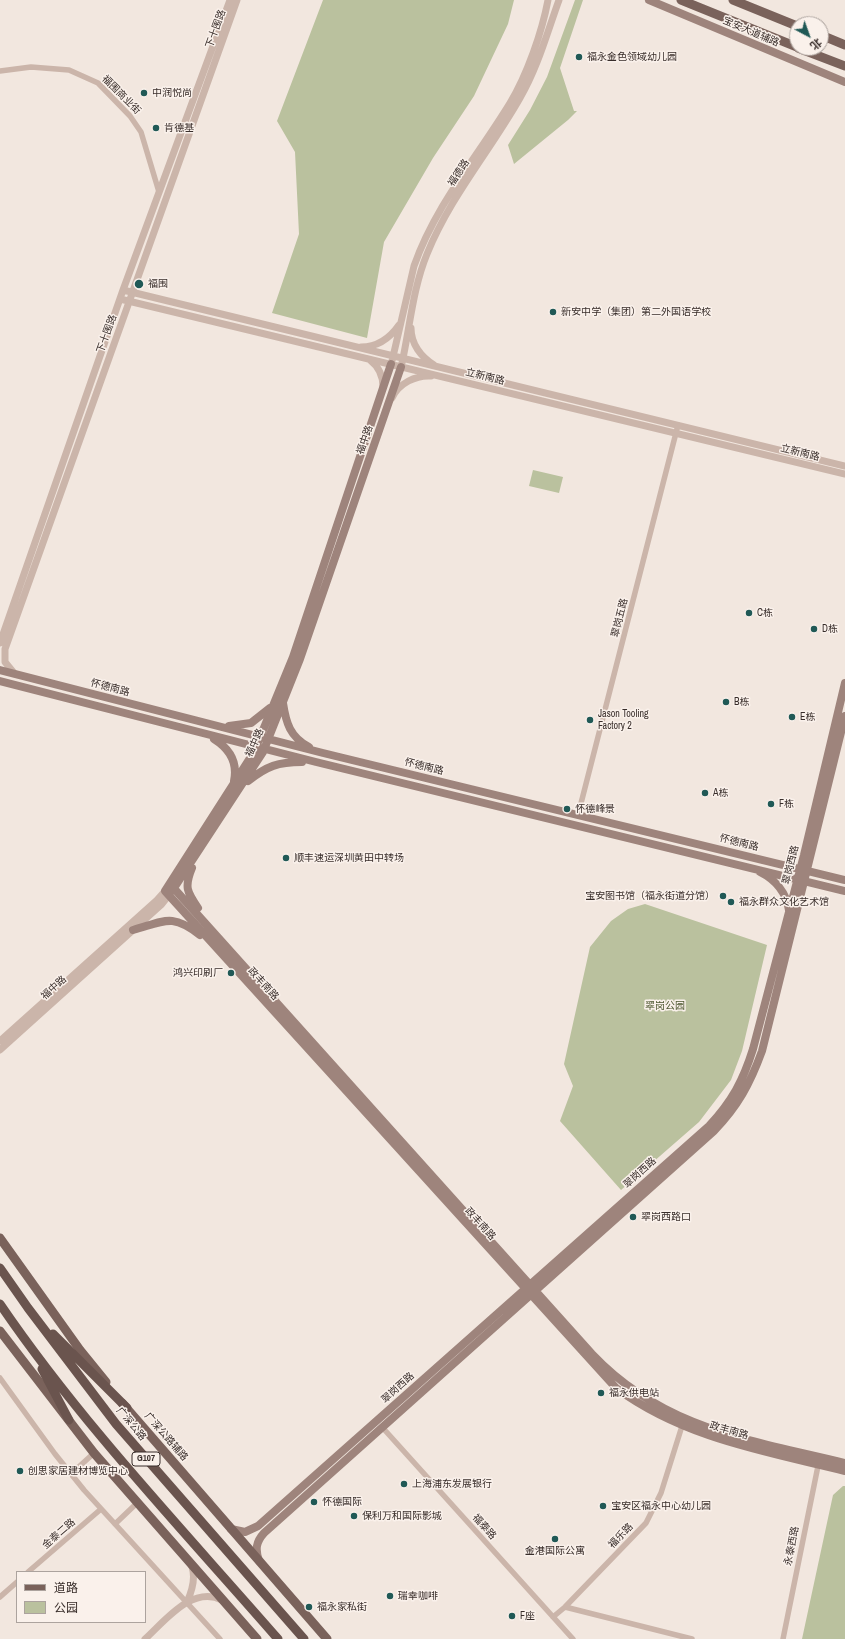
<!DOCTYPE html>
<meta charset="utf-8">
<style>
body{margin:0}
#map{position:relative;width:845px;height:1639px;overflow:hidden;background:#f2e7df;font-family:"Archivo Narrow","Noto Sans SC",sans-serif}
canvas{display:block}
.legend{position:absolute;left:16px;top:1571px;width:130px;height:52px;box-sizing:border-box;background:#faf1eb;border:1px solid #aca39e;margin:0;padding:5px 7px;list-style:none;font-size:12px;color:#382d2a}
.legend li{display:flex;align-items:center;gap:8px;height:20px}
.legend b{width:20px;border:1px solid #aca39e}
.north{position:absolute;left:789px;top:16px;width:40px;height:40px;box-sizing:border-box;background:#faf1eb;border:1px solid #aca39e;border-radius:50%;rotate:139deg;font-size:11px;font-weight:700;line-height:16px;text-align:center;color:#382d2a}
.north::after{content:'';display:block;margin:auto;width:14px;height:18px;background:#205956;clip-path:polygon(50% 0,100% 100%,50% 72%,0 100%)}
</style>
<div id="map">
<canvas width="845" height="1639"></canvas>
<ul class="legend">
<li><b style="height:5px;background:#7a625b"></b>道路</li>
<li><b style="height:11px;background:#bac19e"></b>公园</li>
</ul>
<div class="north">北</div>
</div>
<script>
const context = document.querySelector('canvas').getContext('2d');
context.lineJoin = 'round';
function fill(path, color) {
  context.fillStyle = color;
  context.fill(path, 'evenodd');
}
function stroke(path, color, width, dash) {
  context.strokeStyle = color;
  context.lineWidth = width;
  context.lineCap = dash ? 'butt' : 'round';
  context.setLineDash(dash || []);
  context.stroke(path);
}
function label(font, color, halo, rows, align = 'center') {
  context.font = font + ' "Archivo Narrow","Noto Sans SC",sans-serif';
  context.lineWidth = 3;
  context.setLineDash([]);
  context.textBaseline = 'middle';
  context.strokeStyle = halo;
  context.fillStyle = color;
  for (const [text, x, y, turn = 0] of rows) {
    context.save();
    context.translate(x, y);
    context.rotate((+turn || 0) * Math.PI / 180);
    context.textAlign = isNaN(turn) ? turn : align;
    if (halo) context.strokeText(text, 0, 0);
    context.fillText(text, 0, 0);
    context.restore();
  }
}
fill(new Path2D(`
 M323,0H514L508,24L474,96L433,158L384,242L367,338L272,313L299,234L295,152L277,121Z
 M575,0H583L560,68L574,111H577L568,120L514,164L508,145L530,110L547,77Z
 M533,470L563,477L559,493L529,486Z
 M645,904L767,945L742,1051L731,1080L699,1122L621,1190L560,1121L573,1086L564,1064L590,947L611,921L628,909Z
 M843,1486H845V1639H802L833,1495Z`), '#bac19e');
stroke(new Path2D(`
 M0,71L31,67L69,70L98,83L130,116L141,132L159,192
 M578,815L678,425
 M0,1378L55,1454L84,1490L220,1639
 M382,1427L573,1639
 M71,1474L94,1453
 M115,1524L137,1503
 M28,1572L101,1509
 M0,1597L17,1582
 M565,1607L692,1639
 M553,1617L565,1607L646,1523L661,1493L682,1426
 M783,1639L819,1461`), '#cbb5aa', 5.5);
stroke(new Path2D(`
 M123,290L845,466
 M120,299L845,474
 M411,328C411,344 421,357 434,365
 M361,347C378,347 390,338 399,325
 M370,360C379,367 383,376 383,387
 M392,361L414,266C435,206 477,157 510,103C527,75 542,32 548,0
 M402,363C410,326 413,288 427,254C450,197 490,151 520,98C538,67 547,33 559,0
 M392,398C399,383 416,375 431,376
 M0,643L123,290L230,0
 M14,673L5,662V649L237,0
 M0,1041L157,900L165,891
 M0,1050L161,905L169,895
 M187,1602C192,1591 196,1579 192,1567
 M145,1639C165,1621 192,1585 222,1600`), '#cbb5aa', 7);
stroke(new Path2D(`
 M649,0L845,82
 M391,364L293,657L254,752L165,891L616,1388C684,1438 764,1451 845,1471
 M0,670L323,753L845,880
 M0,681L316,762L845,891
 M283,703C286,723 290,737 309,747
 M229,726L251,723L270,708
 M214,739C230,749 238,762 234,781
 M248,781C267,766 278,762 302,762
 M192,868C184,887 187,892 198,908
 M760,872C776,880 786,892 789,910
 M170,884L592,1354C663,1429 750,1440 845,1463
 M172,891L263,752L300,659L401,367
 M133,930C165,921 172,913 200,935
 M231,1529L245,1532L258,1526L709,1126C732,1101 743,1081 753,1049L804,855L845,683
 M259,1561C255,1549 256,1542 264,1533L714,1131C738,1106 750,1084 762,1051L845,716`), '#9e847c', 8);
stroke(new Path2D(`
 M681,0L797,47
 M733,0L797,26
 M821,35L845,45
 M798,48L845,66
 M0,1238L80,1350L106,1382
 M0,1331L94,1453L257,1639
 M122,1403L327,1639`), '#7a625b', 9);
stroke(new Path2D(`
 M0,1268L28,1308L116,1424L304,1639
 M0,1304C81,1423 184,1531 278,1639
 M53,1334L127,1408
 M42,1369L69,1420`), '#6a544e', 9);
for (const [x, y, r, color] of [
 [579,57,4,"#205956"],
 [144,93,4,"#205956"],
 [156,128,4,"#205956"],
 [139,284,5,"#205956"],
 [553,312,4,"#205956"],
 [749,613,4,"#205956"],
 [814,629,4,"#205956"],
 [726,702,4,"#205956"],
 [792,717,4,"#205956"],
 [590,720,4,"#205956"],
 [705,793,4,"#205956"],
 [771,804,4,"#205956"],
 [567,809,4,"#205956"],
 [286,858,4,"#205956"],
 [723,896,4,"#205956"],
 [731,902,4,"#205956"],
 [231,973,4,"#205956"],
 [633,1217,4,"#205956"],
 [601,1393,4,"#205956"],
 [20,1471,4,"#205956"],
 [404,1484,4,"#205956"],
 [314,1502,4,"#205956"],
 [603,1506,4,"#205956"],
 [354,1516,4,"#205956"],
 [555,1539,4,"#205956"],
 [390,1596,4,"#205956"],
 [309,1607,4,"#205956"],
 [512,1616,4,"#205956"]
]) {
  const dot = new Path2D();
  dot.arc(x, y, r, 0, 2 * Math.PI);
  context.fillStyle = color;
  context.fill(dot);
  stroke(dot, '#faf1eb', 1.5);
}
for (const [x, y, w] of [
 [146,1459,28]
]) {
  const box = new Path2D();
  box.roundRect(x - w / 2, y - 7, w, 14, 3);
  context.fillStyle = '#faf1eb';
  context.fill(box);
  stroke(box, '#382d2a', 1);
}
label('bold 9px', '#382d2a', null, [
 ["G107",146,1459]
]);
label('10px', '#382d2a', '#faf1eb', [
 ["下十围路",216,29,-70],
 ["宝安大道辅路",751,32,23],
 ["福围商业街",121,95,45],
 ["福德路",459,173,-57],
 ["下十围路",107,334,-70],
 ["立新南路",485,377,14],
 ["福中路",365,440,-71],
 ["立新南路",800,453,14],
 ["翠岗五路",620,618,-76],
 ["怀德南路",110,688,15],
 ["福中路",255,743,-66],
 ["怀德南路",424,767,14],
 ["怀德南路",739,843,14],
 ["翠岗西路",791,865,-76],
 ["政丰南路",263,984,48],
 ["福中路",54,988,-42],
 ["翠岗西路",640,1173,-42],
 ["政丰南路",480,1224,48],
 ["翠岗西路",398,1388,-42],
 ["广深公路",131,1424,50],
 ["政丰南路",729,1431,16],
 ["广深公路辅路",166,1437,49],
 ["福泰路",484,1527,48],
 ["金泰二路",59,1534,-41],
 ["福乐路",621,1536,-46],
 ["永泰西路",792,1546,-79]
]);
label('10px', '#382d2a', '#faf1eb', [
 ["福永金色领域幼儿园",587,57],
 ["中润悦尚",152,93],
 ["肯德基",164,128],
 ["福围",148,284],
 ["新安中学（集团）第二外国语学校",561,312],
 ["C栋",757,613],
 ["D栋",822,629],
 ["B栋",734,702],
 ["Jason Tooling",598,714],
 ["Factory 2",598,726],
 ["E栋",800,717],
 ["A栋",713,793],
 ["F栋",779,804],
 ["怀德峰景",575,809],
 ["顺丰速运深圳黄田中转场",294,858],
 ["宝安图书馆（福永街道分馆）",715,896,"right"],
 ["福永群众文化艺术馆",739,902],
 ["鸿兴印刷厂",223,973,"right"],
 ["翠岗西路口",641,1217],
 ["福永供电站",609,1393],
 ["创思家居建材博览中心",28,1471],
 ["上海浦东发展银行",412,1484],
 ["怀德国际",322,1502],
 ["宝安区福永中心幼儿园",611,1506],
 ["保利万和国际影城",362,1516],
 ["金港国际公寓",555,1551,"center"],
 ["瑞幸咖啡",398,1596],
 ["福永家私街",317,1607],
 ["F座",520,1616]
], 'left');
label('10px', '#4c562e', '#faf1eb', [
 ["翠岗公园",665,1006]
]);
</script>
